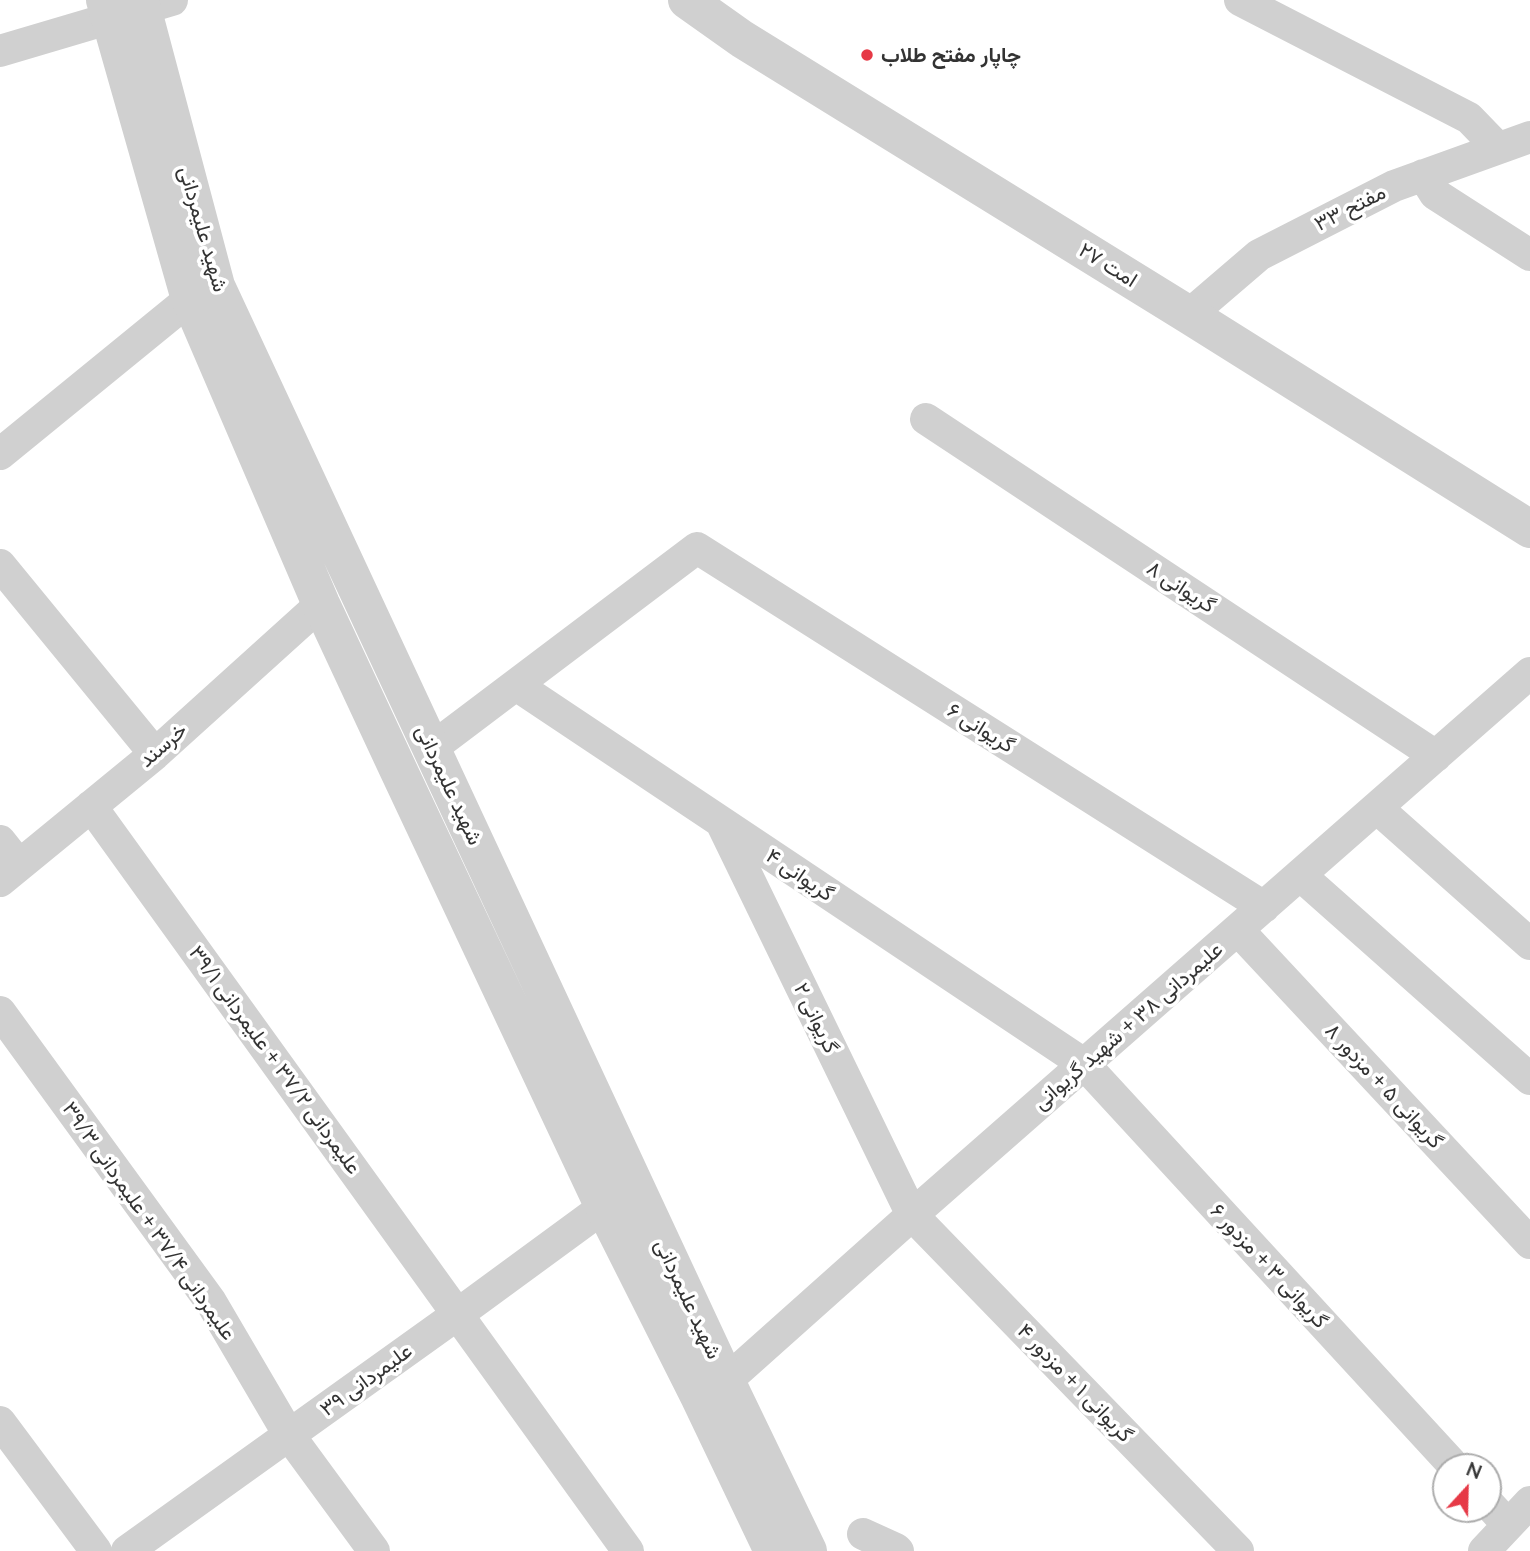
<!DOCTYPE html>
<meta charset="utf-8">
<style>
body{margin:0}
#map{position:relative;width:1530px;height:1551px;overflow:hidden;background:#fff;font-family:Lato,sans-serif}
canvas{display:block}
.north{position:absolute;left:1432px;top:1453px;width:70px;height:70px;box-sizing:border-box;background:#fff;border:2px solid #adadad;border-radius:50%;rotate:22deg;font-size:19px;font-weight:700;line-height:28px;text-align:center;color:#333}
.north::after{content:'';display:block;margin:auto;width:24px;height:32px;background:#e63946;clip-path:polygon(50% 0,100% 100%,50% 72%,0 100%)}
</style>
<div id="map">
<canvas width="1530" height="1551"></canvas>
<div class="north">N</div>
</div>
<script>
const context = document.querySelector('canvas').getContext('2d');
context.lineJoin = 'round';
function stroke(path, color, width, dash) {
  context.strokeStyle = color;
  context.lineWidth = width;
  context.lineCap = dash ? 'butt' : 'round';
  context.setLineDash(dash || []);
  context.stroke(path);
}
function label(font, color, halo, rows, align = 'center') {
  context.font = font + ' Lato,Vazirmatn,sans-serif';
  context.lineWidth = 7;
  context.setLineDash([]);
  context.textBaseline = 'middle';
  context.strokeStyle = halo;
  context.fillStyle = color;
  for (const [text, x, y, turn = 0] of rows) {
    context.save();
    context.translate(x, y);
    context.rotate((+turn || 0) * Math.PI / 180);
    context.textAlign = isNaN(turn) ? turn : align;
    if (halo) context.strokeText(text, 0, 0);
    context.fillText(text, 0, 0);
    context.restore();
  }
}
stroke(new Path2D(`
 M1240,0L1469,118L1498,148
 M0,51L172,0
 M1423,175L1435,194L1530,255
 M1189,315L1259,255L1394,186L1530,137
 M926,419L1436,756
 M0,454L190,299
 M0,565L155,754
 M516,685L1084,1064L1455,1467
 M432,748L697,548L1264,907
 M91,806L628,1551
 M1377,808L1530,944
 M721,822L912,1215L1238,1551
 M0,841L19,865
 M1300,875L1530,1079
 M0,881L155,754L321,604
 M1238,930L1530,1243
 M0,1012L211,1302L289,1435L374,1551
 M726,1381L912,1215L1530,673
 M0,1422L96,1551
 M1488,1503L1508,1525
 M863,1534L896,1549L898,1551
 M127,1551L458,1314L604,1207
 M1484,1551L1530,1502`), '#d0d0d0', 32);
stroke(new Path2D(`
 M105,0L190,299L321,604L397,767L604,1207L699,1396L773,1551
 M140,0L216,286L726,1381L808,1551
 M687,0L742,39L1189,315L1530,529`), '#d0d0d0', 38);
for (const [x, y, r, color] of [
 [867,55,7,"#e63946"]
]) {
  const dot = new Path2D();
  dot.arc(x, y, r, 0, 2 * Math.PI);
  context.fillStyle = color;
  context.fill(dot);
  stroke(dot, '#fff', 2.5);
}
label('bold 21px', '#333', '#fff', [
 ["چاپار مفتح طلاب",881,55]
], 'left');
label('21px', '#333', '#fff', [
 ["مفتح ۳۳",1350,208,-27],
 ["شهید علیمردانی",203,229,74],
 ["امت ۲۷",1108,265,32],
 ["گریوانی ۸",1181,587,33],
 ["گریوانی ۶",981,728,32],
 ["خرسند",163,745,-41],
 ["شهید علیمردانی",449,785,65],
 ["گریوانی ۴",800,875,34],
 ["گریوانی ۲",816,1018,64],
 ["علیمردانی ۳۸ + شهید گریوانی",1128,1026,-41],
 ["علیمردانی ۳۷/۲ + علیمردانی ۳۹/۱",275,1060,54],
 ["گریوانی ۵ + مزدور ۸",1384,1086,47],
 ["علیمردانی ۳۷/۴ + علیمردانی ۳۹/۳",149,1221,55],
 ["گریوانی ۳ + مزدور ۶",1269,1266,47],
 ["شهید علیمردانی",688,1299,65],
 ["علیمردانی ۳۹",366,1380,-36],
 ["گریوانی ۱ + مزدور ۴",1075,1383,46]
]);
</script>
